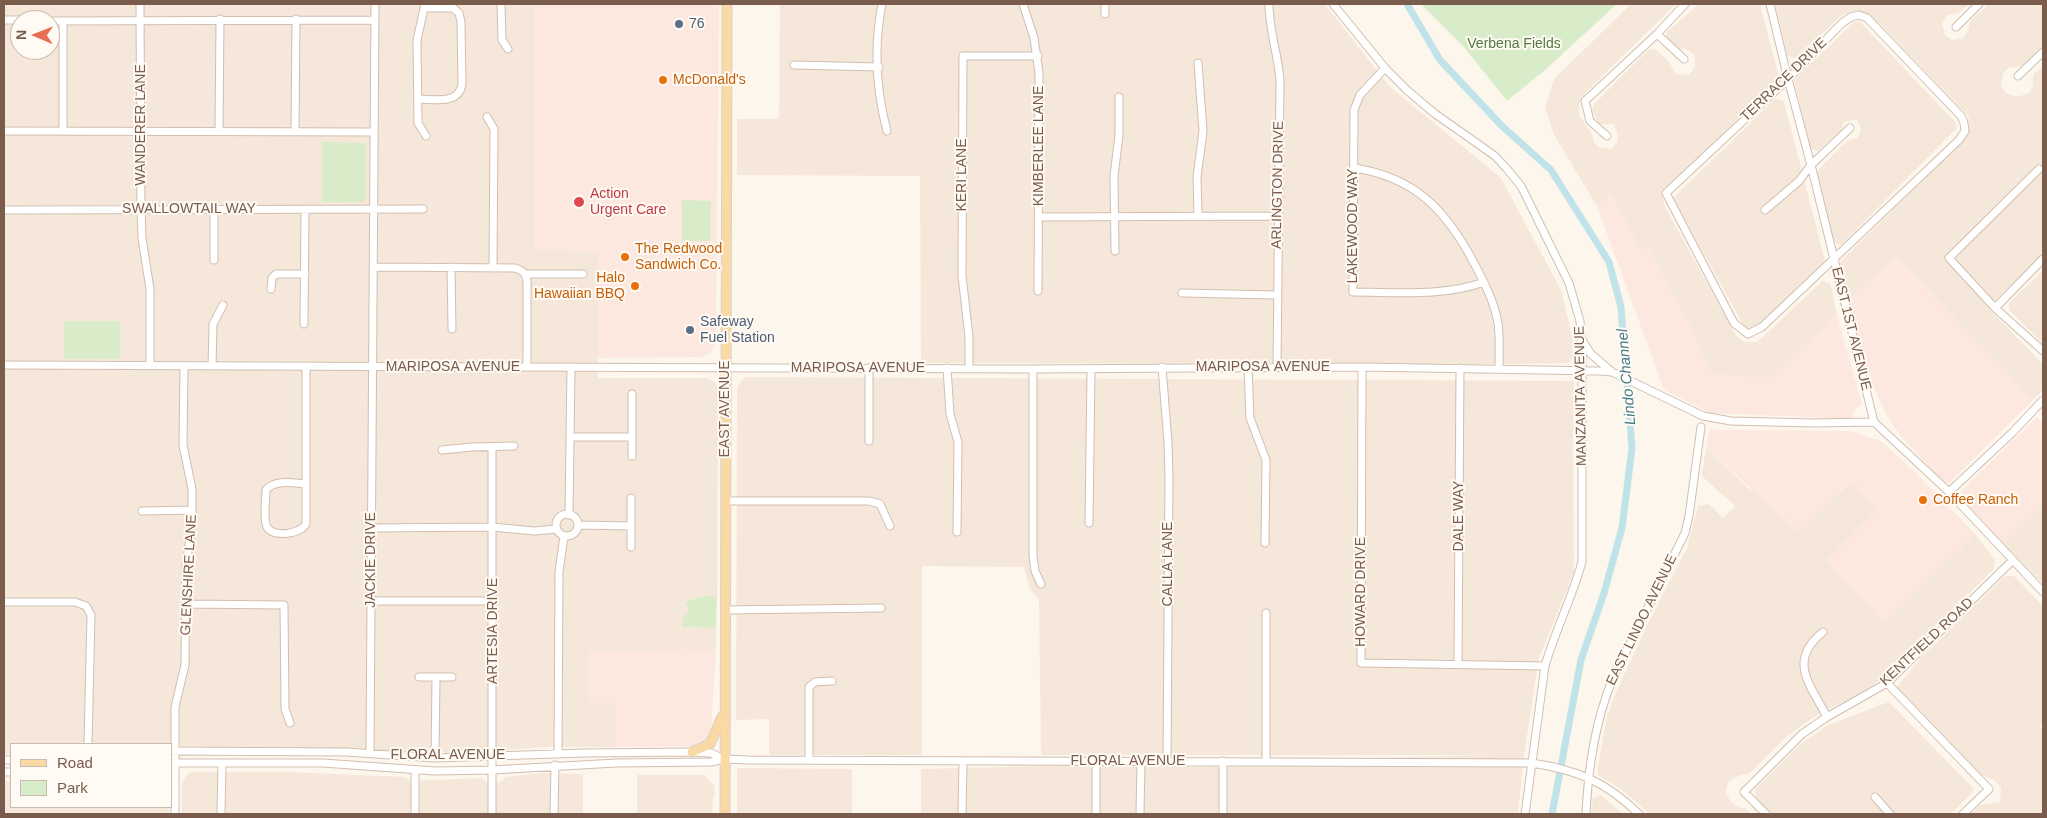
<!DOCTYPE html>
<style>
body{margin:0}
#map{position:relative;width:2047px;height:818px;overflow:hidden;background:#fdf6ec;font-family:Helvetica,sans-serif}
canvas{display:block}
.frame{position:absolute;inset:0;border:5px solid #7a5c4d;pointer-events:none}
.legend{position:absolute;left:10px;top:743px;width:162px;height:65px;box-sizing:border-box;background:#fffaf3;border:1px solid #cabbb1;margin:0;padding:6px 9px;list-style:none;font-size:15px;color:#7a5c4d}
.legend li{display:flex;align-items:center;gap:10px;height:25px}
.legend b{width:25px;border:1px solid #cabbb1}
.north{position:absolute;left:10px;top:10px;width:50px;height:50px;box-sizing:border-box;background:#fffaf3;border:1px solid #cabbb1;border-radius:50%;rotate:271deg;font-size:14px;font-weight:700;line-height:20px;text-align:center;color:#7a5c4d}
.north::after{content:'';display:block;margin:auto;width:18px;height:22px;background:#e76f51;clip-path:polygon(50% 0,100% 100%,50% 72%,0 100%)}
</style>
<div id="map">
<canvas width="2047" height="818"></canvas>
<div class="frame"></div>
<ul class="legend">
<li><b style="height:6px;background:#fbd9a5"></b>Road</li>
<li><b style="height:14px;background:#d8ecc9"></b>Park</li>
</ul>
<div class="north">N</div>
</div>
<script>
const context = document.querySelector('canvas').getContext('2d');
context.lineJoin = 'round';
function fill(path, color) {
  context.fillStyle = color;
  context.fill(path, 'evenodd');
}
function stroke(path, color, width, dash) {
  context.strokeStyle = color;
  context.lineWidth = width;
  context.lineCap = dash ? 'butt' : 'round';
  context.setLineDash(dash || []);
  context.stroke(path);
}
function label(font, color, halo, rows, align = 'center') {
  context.font = font + ' Helvetica,sans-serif';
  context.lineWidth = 4;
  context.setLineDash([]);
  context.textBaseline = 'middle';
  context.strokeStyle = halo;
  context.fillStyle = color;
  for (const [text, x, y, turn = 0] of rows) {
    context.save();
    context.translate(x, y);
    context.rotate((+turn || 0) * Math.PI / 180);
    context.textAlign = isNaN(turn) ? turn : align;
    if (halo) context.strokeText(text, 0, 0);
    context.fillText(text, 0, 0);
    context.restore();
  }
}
fill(new Path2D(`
 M4,4H534V250H598V378H707L716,383L718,390L717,598L712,595L688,600L685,605H688V614L681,627L716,628V650H681L589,703H615V747H548L447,754L443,751H431L424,753L360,748L171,749V744H11V754L4,753ZM20,20H50V50H20Z
 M780,4H1325L1389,86L1501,178L1561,290L1573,339V358L1569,363L1510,364L921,363L920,176L737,175V119H779Z
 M1631,4H1676L1582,96L1579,105V115L1593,136V140L1598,147L1612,149L1618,141L1617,131L1613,124H1599L1592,111L1594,104L1648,50L1655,49L1669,62L1676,74L1689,75L1695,67L1694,54L1685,49H1675L1666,38L1667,32L1699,4H1760L1778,74L1774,83L1664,192L1663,200L1665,207L1737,337L1745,342H1756L1762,338L1822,281L1830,283L1837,314L1772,378L1711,375L1693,331L1648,248L1641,251L1611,194L1597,206L1554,135L1545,107L1554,79Z
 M1775,4H1969L1959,13L1948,15L1942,23L1945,35L1952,40L1963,38L1968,31L1970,21L1989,4H2043V45L2022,66L2008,68L2003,73L2001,85L2006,93L2018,97L2030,92L2033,85V75L2043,65V256L1987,307L2043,364V390L2033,400L1896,257L1849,300L1840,266L1841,261L1968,135L1969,117L1881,25L1860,11L1842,15L1795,59L1787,55Z
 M1855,21L1860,22L1956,123L1957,128L1841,245L1834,243L1816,172L1848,140L1857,138L1861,132L1860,125L1856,119L1844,122L1841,130L1818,151L1810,148L1794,80Z
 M1775,99H1780L1784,102L1825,261L1760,326L1753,329L1745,328L1675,202L1674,197Z
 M2043,270V344L2010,311L2009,306V303Z
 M746,377L1574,381L1573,451L1574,572L1539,658L1524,755L1518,814H921V769L1491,755H1041L1039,600L1029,587L1024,567L922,566V755H769V719L736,720L737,389L740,383Z
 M1706,447L1750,490L1752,488L1799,532L1851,481L1878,509L1827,560L1884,622L1975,534L1995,560L1994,569L1880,680L1855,698L1834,706L1811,719L1787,736L1749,774L1741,775L1729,781L1725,792L1731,802L1741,808H1745L1751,814H1650L1622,790L1599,776L1597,772L1607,717L1614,697L1647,625L1687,548L1698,506L1709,504L1723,518L1735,506L1702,476Z
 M2043,503V584L2003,543Z
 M2005,576H2014L2043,606V723L2040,726L2043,729V814H1971L1980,805L2000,802L2001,788L1996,781L1981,775L1896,688L1920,659Z
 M1889,702L1973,788L1972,793L1951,814H1770L1756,800L1755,789L1798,746L1828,725Z
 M737,768L852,769V814H737Z
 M190,772H287L406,777L410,781L482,778L487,783L502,782L505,777L542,773L583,774V814H182V784L186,776Z
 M637,775H704L714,785L715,793L713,800L712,814H637Z
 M4,781L11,782V807H169V814H4Z
 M1601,795L1623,814H1591L1593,798Z`), '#f5e8da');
fill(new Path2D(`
 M534,4H719L716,342L711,352L702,357L598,358V251L534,250Z
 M1611,194L1641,251L1648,248L1693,331L1711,375L1772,378L1837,314L1862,405L1857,407L1853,412V419L1710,413L1664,390L1597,206Z
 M1896,257L2033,400L1949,483L1940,479L1900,435L1886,414L1870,379L1849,300Z
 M2037,417L2043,424V503L2003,543L1961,498V491Z
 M1710,428L1718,430L1850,431L1881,441L1915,472L1975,534L1884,622L1827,560L1878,508L1850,481L1799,533L1706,447Z
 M716,650L711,729L709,739L702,746L615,747V703H589V651Z`), '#fde8e0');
fill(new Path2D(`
 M1421,4H1617L1545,70L1507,101L1463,46Z
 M322,142L364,143L366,146V198L363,202H322Z
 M682,200L711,201L710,241H682Z
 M64,321H120V359H64Z
 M712,595L717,598L716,628L681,627L685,614H688V605H685L688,600Z`), '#d8ecc9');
stroke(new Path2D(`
 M1407,4L1440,60L1502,126L1551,170L1609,262L1621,307L1632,448L1622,528L1604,593L1581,660L1552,814`), '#bfe3e8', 7);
const minor = new Path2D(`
 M140,4L141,209L142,238L150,289V365
 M425,4L417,40L418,123L426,136
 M501,4L502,40L508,49
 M882,4C874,45 876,90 887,131
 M1023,4L1034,38L1039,73L1038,291
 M1269,4C1269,30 1278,54 1280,80L1277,368
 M1333,4L1385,68L1408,91L1434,113L1495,156L1507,169L1521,186L1569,283L1580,321L1582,346V562C1572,598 1555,631 1545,666L1525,814
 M1770,4L1788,79L1811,165L1874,422L1949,492L2043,592
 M1105,14V4
 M1859,15L1867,18L1961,116L1964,123L1965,131L1959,140L1762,327L1748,334L1734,323L1666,193L1788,79L1842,23L1851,17Z
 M4,20H20
 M50,21L375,20
 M1956,27L1979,4
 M1657,34L1684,59
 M794,65L879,67
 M1385,68L1360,95L1354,110L1353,292C1396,292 1443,297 1484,282
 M2018,76L2043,52
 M418,99C434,99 458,105 462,85L461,22L459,13L453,8H425
 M487,117L494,129L493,267
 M4,131L374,132
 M63,131V21
 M219,131L220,19
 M295,131L296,19
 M1607,136L1590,121L1585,101L1657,34L1685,4
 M1354,168C1415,177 1446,210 1474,263C1484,282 1494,301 1498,323C1500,338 1499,354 1499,369
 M2039,169L1949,258L1995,308L2043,351
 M4,210L423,209
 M1765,210L1799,181L1811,165L1850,128
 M1198,215L1197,177L1203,131L1198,63
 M1040,217L1278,216
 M1115,251L1114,176L1119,135V97
 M214,260V209
 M374,267L515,268C523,271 526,273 527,281V367
 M451,267L452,329
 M526,274H583
 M271,289L272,278L276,274H305
 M1182,293L1277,295
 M1995,308L2043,259
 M304,324L305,210
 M1582,340L1591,354L1612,372
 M4,365L1033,369L1362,367L1599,371L1612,372L1703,416L1731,421L1813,423L1874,422
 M212,366L213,324L223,305
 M1162,367L1168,443L1169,476L1167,761
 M1248,367L1250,418L1266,460L1265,543
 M1362,367L1361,663L1545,666
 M869,368V441
 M947,368L950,414L958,442L957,532
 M969,368V337L962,276L963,56H1038
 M1033,369V555L1035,571L1041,584
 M632,394V456
 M570,437H631
 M492,447V814
 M442,450L472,447L514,446
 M306,484V524C301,534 273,538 267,527C263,520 266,498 266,490C274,479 294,483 306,484V366
 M1949,492L2013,432L2043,400
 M631,498V547
 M726,501H869L880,504L890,526
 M142,511L192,510
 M556 525a11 11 0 1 1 22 0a11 11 0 1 1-22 0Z
 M569,515L571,367
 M1089,523L1091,369
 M578,525L631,526
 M372,528L492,527L534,531L557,529
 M371,601H493
 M4,602H75L86,606L91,615L88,744
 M186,604L284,605L285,709L290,723
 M726,610L881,608
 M1823,632C1787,661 1810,684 1827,717
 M1458,664L1460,368
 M419,677H452
 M1887,683L1989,789L1963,814
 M171,751L346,752L435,758L584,753L692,752L711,753L724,759L748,760L1532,763C1578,770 1606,782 1639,814
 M370,753L375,4
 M558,754L559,572L564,536
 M435,758L436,677
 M4,760H11
 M809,760V687L815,682L832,681
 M1096,761V814
 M1223,761V814
 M1266,761V613
 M171,763H323L435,771L492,770L616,763L711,762L724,759
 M4,772H11
 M1875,797L1890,814
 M175,814V707L185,665L186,565L192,525V489L183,445L184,366
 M221,814L222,763
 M415,814V771
 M554,814L555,765
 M962,814L963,761
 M1140,814L1141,761
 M1586,814C1588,768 1595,723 1612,680L1685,533L1689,516L1701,427
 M1766,814L1744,792L1802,734L1827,717L1887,683L2013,560`);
const major = new Path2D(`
 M692,752L710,744L722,717
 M725,814L727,4`);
stroke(minor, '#d1beb0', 9);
stroke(major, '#dad1cd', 11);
stroke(minor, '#fff', 7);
stroke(major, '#fbd9a5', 9);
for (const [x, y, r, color] of [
 [679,24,5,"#5c6f8a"],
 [663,80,5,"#e8710a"],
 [579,202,6,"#e0444e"],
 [625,257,5,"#e8710a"],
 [635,286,5,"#e8710a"],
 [690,330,5,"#5c6f8a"],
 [1923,500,5,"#e8710a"]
]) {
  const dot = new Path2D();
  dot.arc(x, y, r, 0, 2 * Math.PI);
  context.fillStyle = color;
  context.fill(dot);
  stroke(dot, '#fffaf3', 2);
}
label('14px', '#4e5e75', '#fffaf3', [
 ["76",689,24],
 ["Safeway",700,322],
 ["Fuel Station",700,338]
], 'left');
label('14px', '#537a41', '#fffaf3', [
 ["Verbena Fields",1514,44]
]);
label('14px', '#c56008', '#fffaf3', [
 ["McDonald's",673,80],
 ["The Redwood",635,249],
 ["Sandwich Co.",635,265],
 ["Halo",625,278,"right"],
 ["Hawaiian BBQ",625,294,"right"],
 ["Coffee Ranch",1933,500]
], 'left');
label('14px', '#7a5c4d', '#fffaf3', [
 ["TERRACE DRIVE",1784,80,-44],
 ["WANDERER LANE",141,125,-90],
 ["KIMBERLEE LANE",1039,146,-90],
 ["KERI LANE",962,175,-90],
 ["ARLINGTON DRIVE",1278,185,-89],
 ["SWALLOWTAIL WAY",189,209],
 ["LAKEWOOD WAY",1353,226,-90],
 ["EAST 1ST AVENUE",1851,329,76],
 ["MARIPOSA AVENUE",453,367],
 ["MARIPOSA AVENUE",1263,367],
 ["MARIPOSA AVENUE",858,368],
 ["MANZANITA AVENUE",1581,396,-91],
 ["EAST AVENUE",725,409,-90],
 ["DALE WAY",1459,516,-90],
 ["JACKIE DRIVE",371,560,-90],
 ["CALLA LANE",1168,564,-90],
 ["GLENSHIRE LANE",189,575,-87],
 ["HOWARD DRIVE",1361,592,-90],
 ["EAST LINDO AVENUE",1642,620,-64],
 ["ARTESIA DRIVE",493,631,-90],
 ["KENTFIELD ROAD",1927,642,-43],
 ["FLORAL AVENUE",448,755],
 ["FLORAL AVENUE",1128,761]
]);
label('14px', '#be3a42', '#fffaf3', [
 ["Action",590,194],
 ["Urgent Care",590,210]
], 'left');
label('italic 15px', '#437c86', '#fffaf3', [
 ["Lindo Channel",1627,377,-95]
]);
</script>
